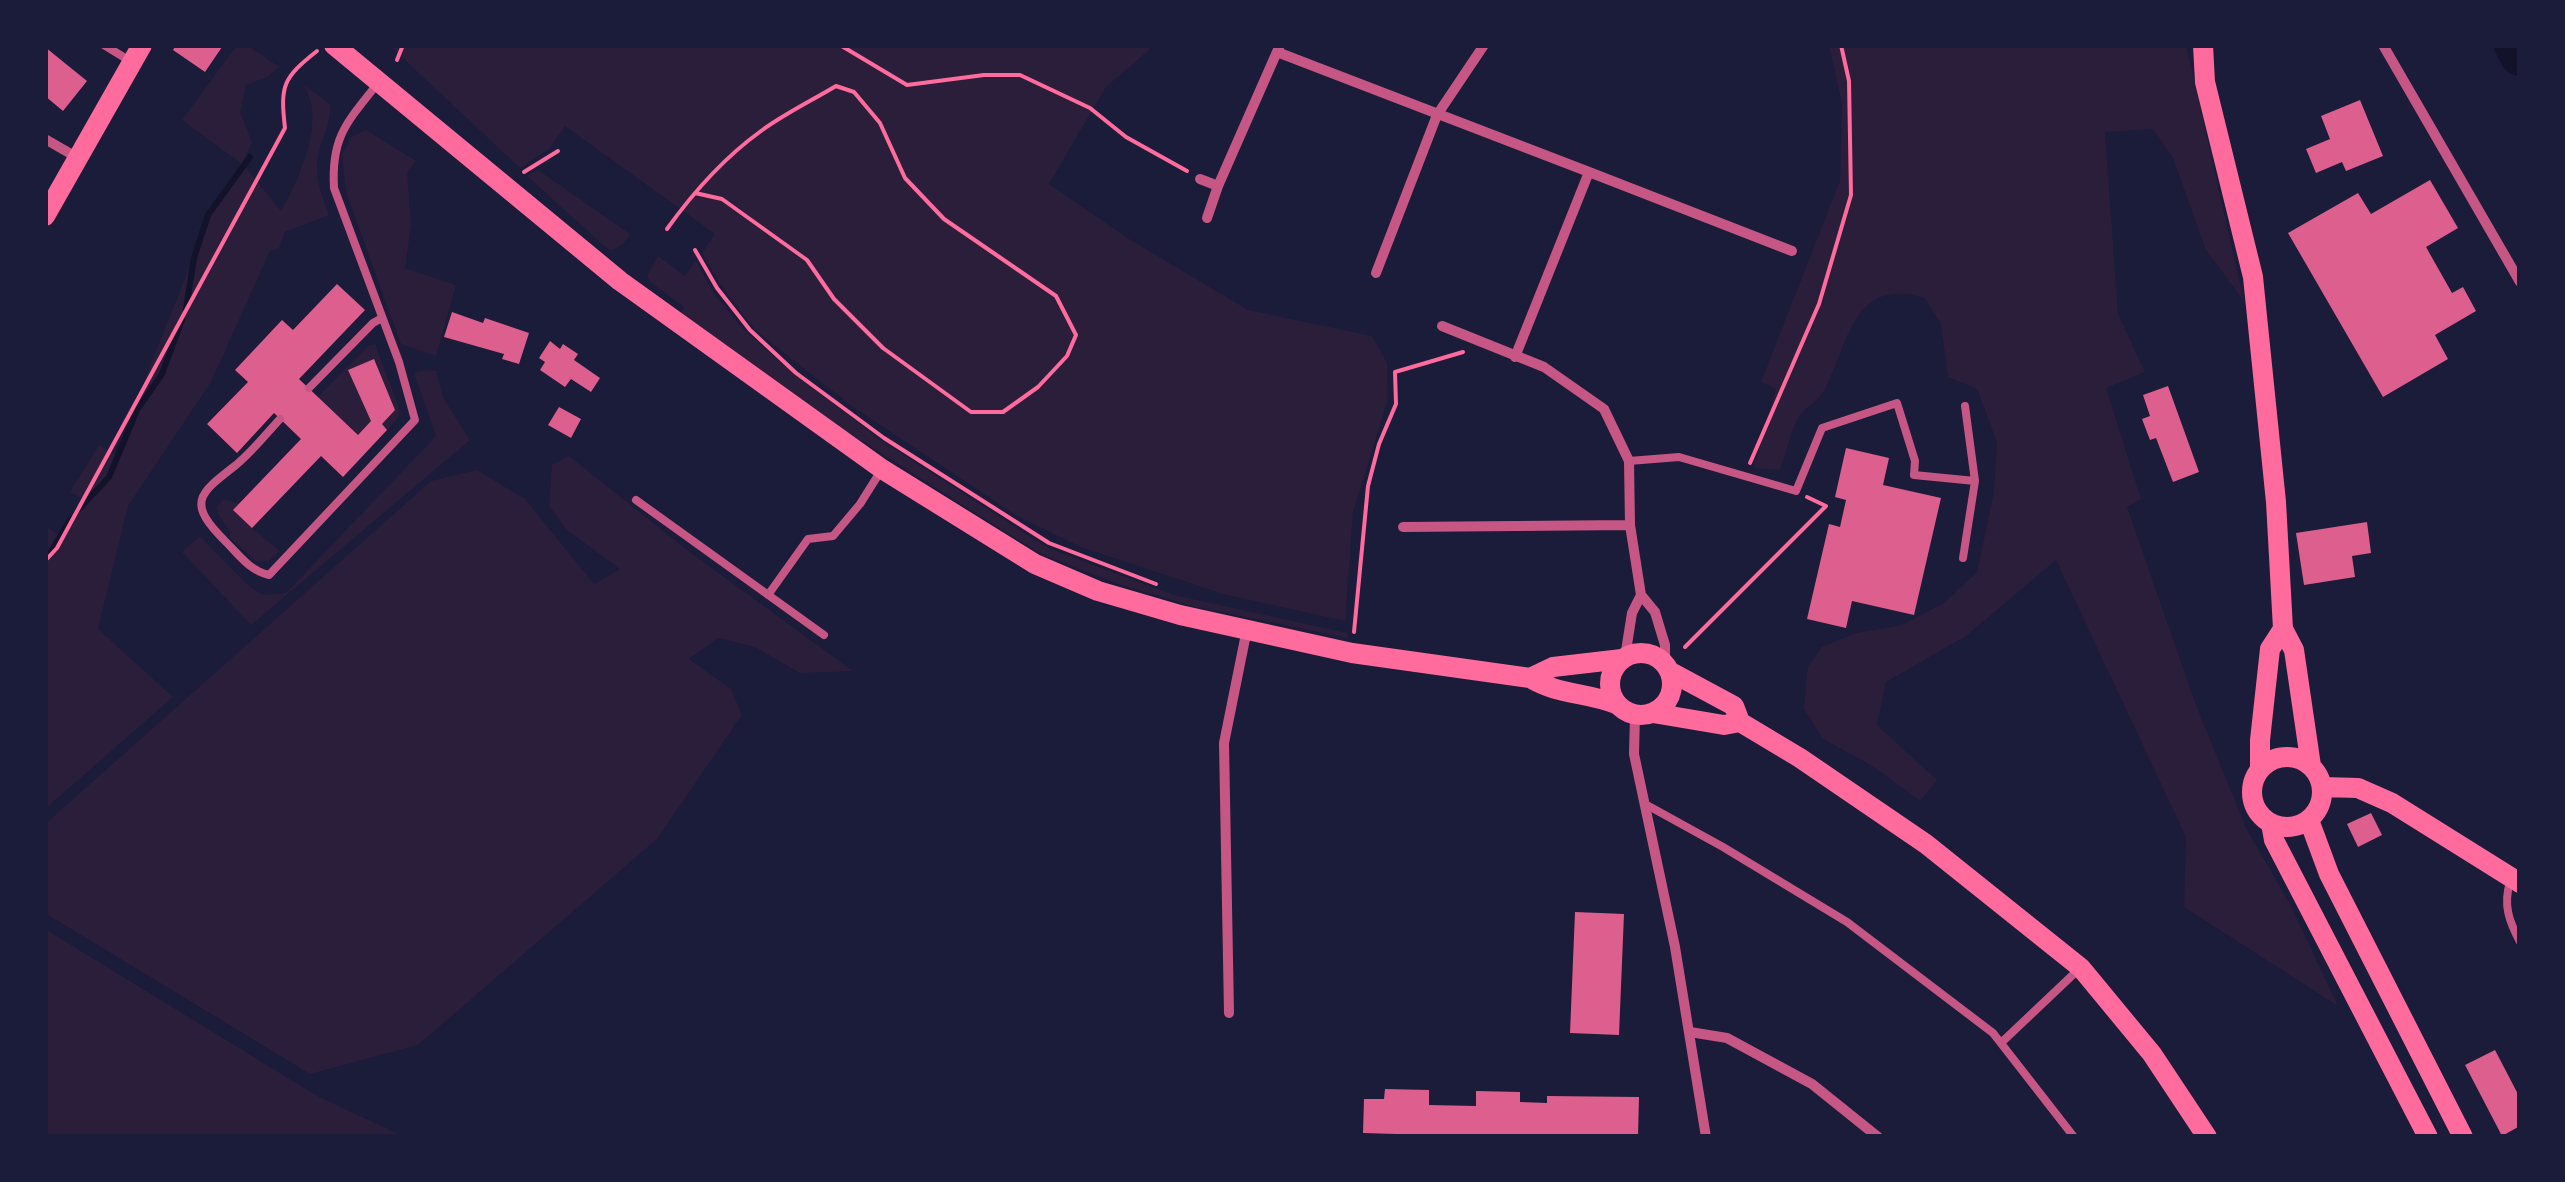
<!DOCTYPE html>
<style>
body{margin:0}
#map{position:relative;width:2565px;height:1182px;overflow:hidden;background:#1b1b3a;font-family:Karla,sans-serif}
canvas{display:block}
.frame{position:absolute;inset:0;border:48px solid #1b1b3a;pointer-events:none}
</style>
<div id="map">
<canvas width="2565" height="1182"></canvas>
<div class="frame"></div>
</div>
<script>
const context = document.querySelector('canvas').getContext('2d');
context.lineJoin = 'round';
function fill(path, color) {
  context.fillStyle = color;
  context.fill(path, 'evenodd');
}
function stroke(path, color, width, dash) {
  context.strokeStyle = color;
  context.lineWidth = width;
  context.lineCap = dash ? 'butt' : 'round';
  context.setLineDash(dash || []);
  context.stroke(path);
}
fill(new Path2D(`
 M237,45H247L279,67L267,77L246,85L240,112L252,142L242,163L281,211C300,177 327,120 303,84L330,104C331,122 323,135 319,152C313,174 322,195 329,215L285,232L279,248L270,251L211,382L128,506L98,629L173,697L45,809V526L60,536L83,499L70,492L99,445L115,455L203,233L205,215L242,164L182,120Z
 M389,45H1155L1106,87L1049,184L1129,239L1248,310L1372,336L1387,363L1388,399L1353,512L1345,621L1223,594L1081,547L1019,517L853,407L755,330L720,284L702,253L715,234L565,126L550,148L520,168Z
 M1829,45H2186L2244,301L2206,250L2173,158L2153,129L2105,132L2118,314L2145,372L2106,388L2141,499L2127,507L2197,708L2247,830L2289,902L2338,1006L2184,907L2186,837L2056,560L1966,636L1886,682L1877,725L1937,780L1920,801L1874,767L1823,739L1804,709L1808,666L1822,647L1856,633L1902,625L1944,603L1977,572L1994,492L1997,442L1977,389L1948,377L1941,324L1925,298C1852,276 1849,343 1825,389C1819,401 1805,407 1798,418C1790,433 1786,454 1780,470L1754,468L1776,389L1761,382L1840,181L1842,104Z
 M366,130L416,161L407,172L411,225L405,268L456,285L436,356L401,344L346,192L342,155L351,137Z
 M538,170L630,234C626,242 619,249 610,250L601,243L527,176Z
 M658,256L685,276L696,260L714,294L746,332L793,373L882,441L1048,548L1174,595L1347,633L1348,638L1192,606L1118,584L1039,553L849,433L681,314L684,307L650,282L647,276Z
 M375,344L400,411L398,418L387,430L382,424L395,410L374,360L348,370L371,421L358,435L318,397L368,346Z
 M425,370L436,371L444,399L470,440L251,625L182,552L200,536L251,588L264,595L286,593L436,436L414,373Z
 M569,456L691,553L853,671L800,673L755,647L718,638L689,659L731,689L742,715L657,839L418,1045L310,1074L45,913V824L431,481L477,470L525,499L594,584L620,569L567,530L549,506L552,465Z
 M224,499L240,504L252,528L280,551L268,561H256L228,536L231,533L218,514L217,506Z
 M45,929L319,1097L405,1137H45Z`), '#2a1e3b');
stroke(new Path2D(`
 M186,309L194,258L208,215L250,157
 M79,509L109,477L137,410L162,374L182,320
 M46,559L71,519`), '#12122b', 6);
stroke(new Path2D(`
 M2514,45L2520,56`), '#12122b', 40);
fill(new Path2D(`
 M176,45H219L222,47L205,72L173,50Z
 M45,47L87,81L63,111L45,96Z
 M2360,100L2383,156L2346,171L2342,162L2316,173L2306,149L2330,139L2321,116Z
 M2430,180L2458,228L2426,247L2452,293L2463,287L2476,311L2435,335L2448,359L2383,397L2288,233L2358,193L2371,214Z
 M337,284L365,310L299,379L358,435L371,421L348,370L374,359L395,410L382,424L387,430L343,477L321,456L252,528L233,510L301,439L274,413L237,453L207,424L248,382L235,370L282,320L293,330Z
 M452,312L483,323L485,318L529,333L519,364L502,359L504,354L444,337Z
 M550,341L560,349L563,344L578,354L574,360L600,378L591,392L571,379L565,387L540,370L545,362L539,358Z
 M2168,386L2199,472L2173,482L2156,438L2150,440L2142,419L2150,416L2143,395Z
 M559,407L581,419L571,438L548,425Z
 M1846,448L1889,458L1883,485L1941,498L1914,615L1852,601L1846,628L1807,619L1829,524L1840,527L1846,500L1835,497Z
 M2367,522L2371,553L2352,556L2355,577L2304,585L2296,533Z
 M2371,813L2382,835L2358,847L2347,824Z
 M1575,912L1624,914L1619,1035L1570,1033Z
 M2495,1050L2520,1098V1126L2502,1136L2465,1065Z
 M1385,1089L1429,1090V1105L1476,1106V1091L1520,1092V1102L1547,1103V1096L1639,1097L1638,1137H1396V1134L1363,1133L1364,1099H1384Z`), '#dd5f8e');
stroke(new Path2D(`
 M840,45L907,85L984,75H1020L1090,108L1126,137L1187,171
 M397,60L403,45
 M524,172L558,151
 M667,229C692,194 725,157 761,131C784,114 811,101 836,86L854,92L880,123L905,178L944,219L1056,296L1076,335L1067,356L1038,387L1003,412H971L883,348L834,299L807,260L722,199L695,193
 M695,250L717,288L750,330L796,373L884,438L1049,543L1156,584
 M1750,463L1819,304L1851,195L1849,81L1841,45
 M45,561L57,548L285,128C280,85 283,78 317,51
 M1354,632L1368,486L1379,444L1396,404L1395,372L1463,352
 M1685,647L1826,506L1807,497`), '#ff6b9d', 4);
stroke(new Path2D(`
 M104,45L130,61
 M309,388L373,323L382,318
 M280,419C266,434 252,452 236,465C197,495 187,503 226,542C240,556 249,570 269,575L415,420L399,362L334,188C331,137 347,122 378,83
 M1629,461L1679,457L1796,491L1822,428L1897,403L1915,461L1914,475L1975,481
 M636,500L824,635
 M1963,558L1975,481L1965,406
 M768,595L808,539L833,536L860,504L882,469
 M1645,804L1723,847L1847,922L1993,1033L2074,1137
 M2510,882C2503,905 2509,921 2520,942
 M2002,1042L2079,969`), '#c65784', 8);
stroke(new Path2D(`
 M2383,45L2520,282
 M1277,52L1589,172L1515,357
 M45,139L78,158
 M1589,172L1792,251
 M1200,179L1218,186L1207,218
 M1218,186L1280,45
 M1376,273L1437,115L1484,45
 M1442,326L1544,367L1604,409L1629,461L1630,525L1641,595L1655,612L1665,645V664
 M1403,527L1630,525
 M1625,657L1632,613L1641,595
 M1635,715L1634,754L1675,947L1706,1137
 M1229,1013L1224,743L1247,629
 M1690,1032L1727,1038L1812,1084L1878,1137`), '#c65784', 10);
stroke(new Path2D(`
 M334,45L620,281L882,469L1035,564L1098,591L1180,615L1352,653L1530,678C1558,695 1585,692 1616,704
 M2203,45L2205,82L2253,277L2276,502L2283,629L2294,650L2311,766
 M45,216L142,45
 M1610 684a31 31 0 1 1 62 0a31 31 0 1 1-62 0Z
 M1669,671L1734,706L1740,722L1800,758L1926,844L2081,968L2152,1054L2207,1137
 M1530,678L1553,667L1622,659
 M1653,713L1724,725L1740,722
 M2252 792a35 35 0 1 1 70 0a35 35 0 1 1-70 0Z
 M2260,770V740L2270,649L2283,629
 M2322,787L2358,788L2392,803L2520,883
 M2309,820L2329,874L2463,1137
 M2271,823L2274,840L2428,1137`), '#ff6b9d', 20);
</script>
